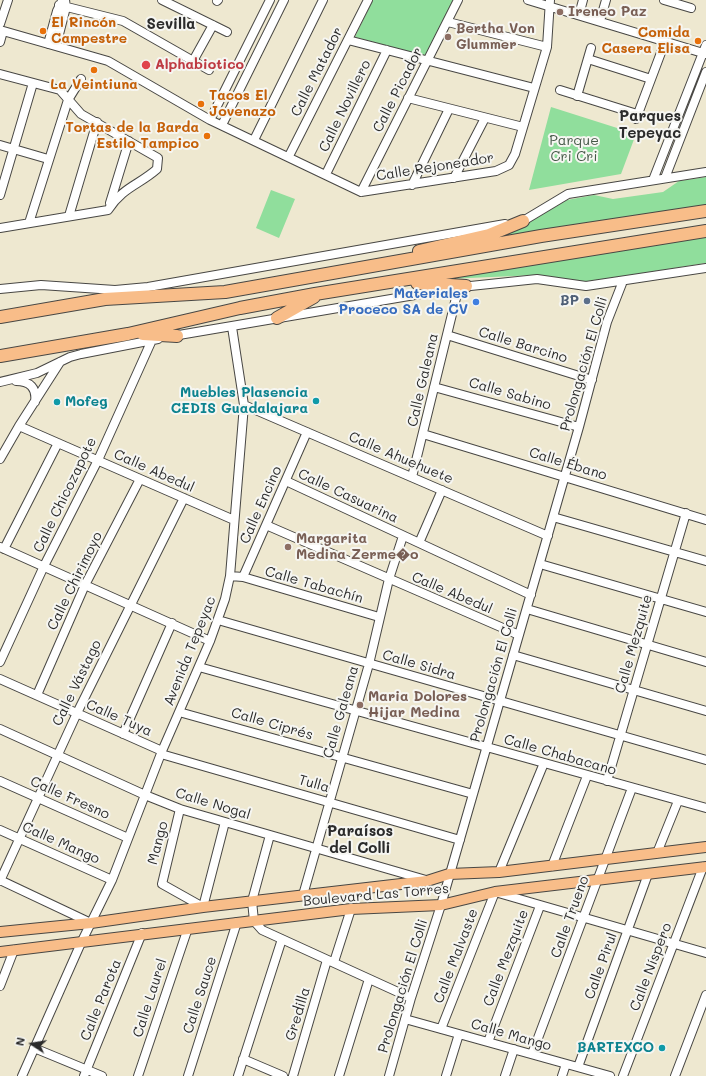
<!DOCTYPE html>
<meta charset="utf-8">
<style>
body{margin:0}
#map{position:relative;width:706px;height:1076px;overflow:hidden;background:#eee8d0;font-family:Mali,sans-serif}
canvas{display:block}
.north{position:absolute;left:12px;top:1024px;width:40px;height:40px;-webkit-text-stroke:3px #f6f6f2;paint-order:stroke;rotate:282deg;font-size:11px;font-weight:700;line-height:16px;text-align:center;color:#2b2b2b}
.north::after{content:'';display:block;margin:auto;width:14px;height:18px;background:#2b2b2b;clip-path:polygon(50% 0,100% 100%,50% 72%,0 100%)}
</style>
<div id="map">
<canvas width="706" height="1076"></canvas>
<div class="north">N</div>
</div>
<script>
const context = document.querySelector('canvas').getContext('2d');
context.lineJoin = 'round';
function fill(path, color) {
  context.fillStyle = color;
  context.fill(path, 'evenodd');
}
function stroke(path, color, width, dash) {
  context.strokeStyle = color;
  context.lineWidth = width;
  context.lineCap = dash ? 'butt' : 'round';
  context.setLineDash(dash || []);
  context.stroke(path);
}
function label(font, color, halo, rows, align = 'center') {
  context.font = font + ' Mali,sans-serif';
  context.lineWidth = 4;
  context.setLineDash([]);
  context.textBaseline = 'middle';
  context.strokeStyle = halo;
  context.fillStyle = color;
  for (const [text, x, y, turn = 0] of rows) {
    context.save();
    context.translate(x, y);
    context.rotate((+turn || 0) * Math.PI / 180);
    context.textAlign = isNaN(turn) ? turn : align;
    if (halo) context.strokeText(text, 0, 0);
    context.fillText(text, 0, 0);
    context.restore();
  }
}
fill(new Path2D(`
 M373,0H453L425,56L355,37Z
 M551,107L636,134L621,174L529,190Z
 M706,177V205L494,238L510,233L567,200L594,195L613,199L663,192L679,181Z
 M271,190L295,199L279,238L256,228Z
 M706,235V263L586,282L537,275L424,280Z`), '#90de9c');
const minor = new Path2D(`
 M162,0L227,32
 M528,0L706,54
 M664,0L691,8
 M217,1L218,0
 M59,5L123,21L209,70
 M579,15L583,0
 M600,21L606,0
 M448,22L547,47
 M0,24L8,0
 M0,30L108,61L210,120L361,192L496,171L509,165L515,154L547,47L550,0
 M348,40L534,88
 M0,42L3,31
 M48,44L57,11L62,1
 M56,46L66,7L65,0
 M588,59L651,79
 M193,61L213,25
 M0,74L60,90L81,114L158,158L157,169C139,185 123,187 108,210L0,228
 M560,90L637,114
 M577,96L591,48
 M408,98L523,127
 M636,119L665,42
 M210,120L270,0
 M222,125L284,0
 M254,140L323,0
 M0,145L48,159
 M289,156L368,0
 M326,174L387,50
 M454,178L485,118
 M665,178L706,72
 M653,180L706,45
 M412,185L449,109
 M361,192L458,0
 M0,195L33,83
 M110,203L129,141
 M69,216L97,122
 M519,222L523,221L568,194L706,172
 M29,223L68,100L81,79
 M461,287L537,279L586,286L706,268
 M0,289L41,285L115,290L148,287L505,224
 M447,335L592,380
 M173,336L450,289
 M16,381C30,381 37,388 35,402
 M0,382L37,373L70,357L81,354L158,339
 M434,387L579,427
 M244,405L548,536
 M19,426L234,520
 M423,434L706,520
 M0,459L19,426L60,362
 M412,477L456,298L455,288
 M286,481L531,595
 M553,517L706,561
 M266,525L519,635
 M419,543L442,490
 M0,547L210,641
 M4,549L58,443
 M540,564L706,612
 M230,576L243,577L307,432
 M243,577L379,617
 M527,609L706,662
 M218,620L706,760
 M513,655L706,711
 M0,662L44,566L98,460L152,340
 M199,667L706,808
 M0,679L162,751
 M37,695L85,585L140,479
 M179,712L473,794
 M0,729L145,795L180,809L426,880
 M123,734L172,623
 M161,754L460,840
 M0,781L128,838
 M607,781L686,513
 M180,809L162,884L203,907L225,822
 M0,830L112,880
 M270,835L252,901L254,921L262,930L411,998
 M657,853L678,801
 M552,866L587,776
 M499,872L544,763
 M0,880L91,923
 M0,881L77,713L184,498
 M303,895L369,664L389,579L403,536
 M334,962L351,909
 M0,986L14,950
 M405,1019L610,1076
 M441,1029L495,892L706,953
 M488,1042L540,906
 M34,1048L102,1076
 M532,1054L632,788
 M243,1059L283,1076
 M578,1067L648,874
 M22,1076L81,943L112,880L162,751L210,641L225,599L230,576L244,405L232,327
 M84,1076L142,933
 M138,1076L188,928
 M188,1076L237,922
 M238,1076L282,939
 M293,1076L327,960
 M339,1076L369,979
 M389,1076L411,998L441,905L579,427L607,322L623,281
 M446,1076L459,1034
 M505,1076L514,1049
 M562,1076L566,1064
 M623,1076L703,867
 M675,1076L706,995`);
const major = new Path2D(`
 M0,932L91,923L203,907L427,881L449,874L499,872L706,847
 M0,952L351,909L441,905L495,892L706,867`);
const highway = new Path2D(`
 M419,251L489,235L523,221
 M417,283L466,286
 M0,317L105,299L225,292L541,236L706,211
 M277,318L314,297
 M143,334L177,336
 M0,356L128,334L240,308L315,294L706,231`);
stroke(minor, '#484744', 10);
stroke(major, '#484744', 12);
stroke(highway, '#484744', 14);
stroke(minor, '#fff', 8);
stroke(major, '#f8bd89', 10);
stroke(highway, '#f8bd89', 12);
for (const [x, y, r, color] of [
 [560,12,4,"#8d6e63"],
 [43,31,4,"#e8710a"],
 [448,37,4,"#8d6e63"],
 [698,41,4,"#e8710a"],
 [146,65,5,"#e0444e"],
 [94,70,4,"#e8710a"],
 [201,104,4,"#e8710a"],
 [207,136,4,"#e8710a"],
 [587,301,4,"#5c6f8a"],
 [476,302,4,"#3f7fe0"],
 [316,401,4,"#0f9aa8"],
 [57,402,4,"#0f9aa8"],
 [288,547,4,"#8d6e63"],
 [360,705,4,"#8d6e63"],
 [662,1048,4,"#0f9aa8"]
]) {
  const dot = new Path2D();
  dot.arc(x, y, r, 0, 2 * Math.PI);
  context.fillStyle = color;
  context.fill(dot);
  stroke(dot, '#f6f6f2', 1.5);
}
label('bold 14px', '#785e54', '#f6f6f2', [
 ["Ireneo Paz",568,12],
 ["Bertha Von",456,29],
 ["Glummer",456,45],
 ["Margarita",296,539],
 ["Medina Zerme�o",296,555],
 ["Maria Dolores",368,697],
 ["Hijar Medina",368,713]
], 'left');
label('bold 14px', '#c56008', '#f6f6f2', [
 ["El Rincón",51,23],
 ["Campestre",51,39],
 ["Comida",690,33,"right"],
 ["Casera Elisa",690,49,"right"],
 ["La Veintiuna",94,85,"center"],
 ["Tacos El",209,96],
 ["Jovenazo",209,112],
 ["Tortas de la Barda",199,128,"right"],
 ["Estilo Tampico",199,144,"right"]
], 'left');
label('bold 14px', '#be3a42', '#f6f6f2', [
 ["Alphabiotico",155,65]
], 'left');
label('14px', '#2b2b2b', '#f6f6f2', [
 ["Calle Matador",317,72,-63],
 ["Calle Picador",398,90,-63],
 ["Calle Novillero",345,106,-64],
 ["Calle Rejoneador",435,167,-9],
 ["Calle Barcino",523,345,17],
 ["Prolongación El Colli",584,364,-74],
 ["Calle Galeana",423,380,-77],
 ["Calle Sabino",510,394,16],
 ["Calle Ahuehuete",401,458,23],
 ["Calle Ébano",568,464,17],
 ["Calle Abedul",154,471,24],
 ["Calle Chicozapote",65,495,-64],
 ["Calle Casuarina",348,496,25],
 ["Calle Encino",261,505,-66],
 ["Calle Chirimoyo",75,581,-64],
 ["Calle Tabachín",314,585,16],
 ["Calle Abedul",452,593,23],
 ["Calle Mezquite",634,644,-74],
 ["Avenida Tepeyac",190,651,-68],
 ["Calle Sidra",419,665,16],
 ["Prolongación El Colli",494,675,-74],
 ["Calle Vástago",77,683,-64],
 ["Calle Galeana",341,712,-74],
 ["Calle Tuya",119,718,24],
 ["Calle Ciprés",272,724,16],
 ["Calle Chabacano",560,755,16],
 ["Tulla",314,784,16],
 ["Calle Fresno",70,798,24],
 ["Calle Nogal",213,804,17],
 ["Calle Mango",61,843,24],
 ["Mango",158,843,-75],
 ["Boulevard Las Torres",376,895,-5],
 ["Calle Trueno",570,917,-70],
 ["Calle Malvaste",456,956,-69],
 ["Calle Mezquite",506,958,-69],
 ["Calle Pirul",601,966,-70],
 ["Calle Níspero",651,967,-69],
 ["Prolongación El Colli",403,986,-73],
 ["Calle Sauce",200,995,-72],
 ["Calle Laurel",150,998,-72],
 ["Calle Parota",101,1000,-68],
 ["Gredilla",298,1014,-73],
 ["Calle Mango",511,1035,16]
]);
label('14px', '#445847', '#f6f6f2', [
 ["Parque",574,141],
 ["Cri Cri",574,157]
]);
label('bold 14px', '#366cbe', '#f6f6f2', [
 ["Materiales",468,294],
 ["Proceco SA de CV",468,310]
], 'right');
label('bold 14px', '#4e5e75', '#f6f6f2', [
 ["BP",579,301]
], 'right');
label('bold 14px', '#0d838f', '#f6f6f2', [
 ["Muebles Plasencia",308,393],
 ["CEDIS Guadalajara",308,409],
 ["Mofeg",65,402,"left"],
 ["BARTEXCO",654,1048]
], 'right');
label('bold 15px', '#2b2b2b', '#f6f6f2', [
 ["Sevilla",171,24],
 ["Parques",650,116],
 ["Tepeyac",650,133],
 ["Paraísos",360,831],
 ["del Colli",360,848]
]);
</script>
